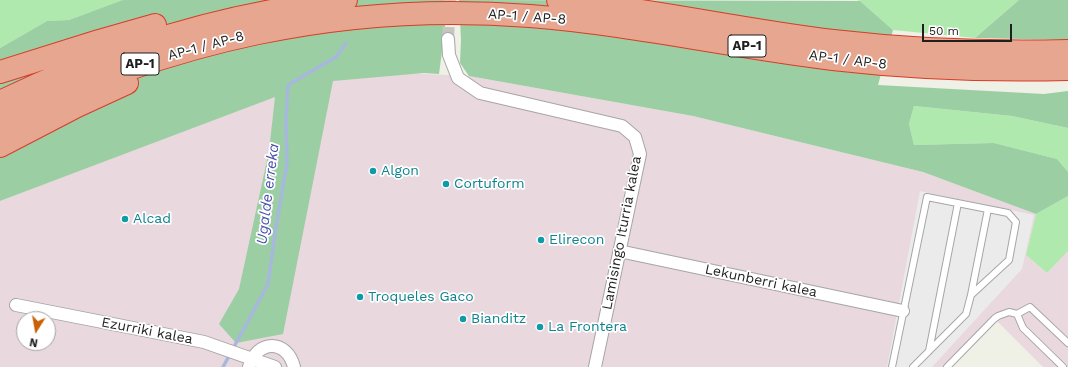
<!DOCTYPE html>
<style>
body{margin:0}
#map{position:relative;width:1068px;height:367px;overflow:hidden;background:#eff0e6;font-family:"Work Sans",sans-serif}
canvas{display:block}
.north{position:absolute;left:16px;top:311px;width:40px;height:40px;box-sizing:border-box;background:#fff;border:1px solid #a5a5a5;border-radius:50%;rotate:191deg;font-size:11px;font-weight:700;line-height:16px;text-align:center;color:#1f1f1f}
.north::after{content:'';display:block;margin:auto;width:14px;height:18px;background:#cb5f04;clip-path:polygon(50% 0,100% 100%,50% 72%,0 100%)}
.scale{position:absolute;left:922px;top:24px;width:90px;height:18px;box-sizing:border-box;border:2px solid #1f1f1f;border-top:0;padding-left:5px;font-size:12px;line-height:14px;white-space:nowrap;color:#1f1f1f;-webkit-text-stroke:3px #fff;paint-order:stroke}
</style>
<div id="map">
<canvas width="1068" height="367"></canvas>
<div class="north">N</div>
<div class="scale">50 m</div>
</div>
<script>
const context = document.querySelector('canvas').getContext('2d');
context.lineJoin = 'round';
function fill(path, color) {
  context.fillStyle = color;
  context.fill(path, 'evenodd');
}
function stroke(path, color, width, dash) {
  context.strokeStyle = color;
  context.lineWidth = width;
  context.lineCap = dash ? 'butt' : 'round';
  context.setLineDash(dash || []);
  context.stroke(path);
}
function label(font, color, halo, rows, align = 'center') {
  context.font = font + ' "Work Sans",sans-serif';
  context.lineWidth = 3.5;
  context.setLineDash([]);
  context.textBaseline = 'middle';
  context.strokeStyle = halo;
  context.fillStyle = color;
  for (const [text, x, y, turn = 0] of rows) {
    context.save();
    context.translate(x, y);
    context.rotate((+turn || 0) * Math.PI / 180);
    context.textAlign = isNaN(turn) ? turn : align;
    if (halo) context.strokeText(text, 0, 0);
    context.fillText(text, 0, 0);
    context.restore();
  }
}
fill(new Path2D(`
 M344,70L469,76L693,116L923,172L1036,214L1026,255L1047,273L1068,251V367H1043L994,318L952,367H0V201ZM24,319H48V343H24Z`), '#e9d8de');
fill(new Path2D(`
 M0,0H124L69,20L47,21L0,48Z
 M857,0H1019L975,38L893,30L860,1Z
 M914,106L1012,116L1068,128V172L1057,159L994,143L914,145L909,124Z
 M1068,196V251L1047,273L1026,255L1036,214Z`), '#afe9ad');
fill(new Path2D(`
 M123,0H444L445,28L439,74L424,73L333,81L283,334L236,343L219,324L239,289L269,151L275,97L0,201V48L47,21L69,20Z
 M459,0L860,1L893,30L878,85L1044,94L1068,91V128L1012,116L914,106L909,124L914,145L994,143L1057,159L1068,172V196L1036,214L923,172L693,116L469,76L460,63L461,40Z
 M1019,0H1068V40L975,38Z`), '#9bcea3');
fill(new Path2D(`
 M920,191L1034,215L1022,269L932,367H887Z`), '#ebebeb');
stroke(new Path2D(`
 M223,367L268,284L276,227L287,163L286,121L288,85L336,57L346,43`), '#a7b8dd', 3.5);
stroke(new Path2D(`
 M448,39L450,0`), '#c5c6be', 12, [12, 6]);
const service = new Path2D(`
 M971,295L988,209
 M1017,314L1023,328L1063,367
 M929,351L958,203
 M892,367L927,197L1008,213L1016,222L1009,260L971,295L966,314L913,367
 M947,367L994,319L998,316L1009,312L1017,314L1030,307L1068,343`);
const minor = new Path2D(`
 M448,39L449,55L458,78L480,93L622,126L635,137L640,154L595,367
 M619,251L903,311
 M16,305L204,342L275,367
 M249,367C257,339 287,339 294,367`);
const motorway = new Path2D(`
 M558,0C650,9 741,30 833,41C911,50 989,53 1068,51
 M0,72L99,41L155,25
 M0,102C109,49 225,13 346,0
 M0,123C168,41 342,1 530,16C632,24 732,47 833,59C911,68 989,71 1068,69
 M0,146L77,106L127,83`);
stroke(service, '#a6a6a6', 8);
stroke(minor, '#a6a6a6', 14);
stroke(motorway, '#d83c28', 24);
stroke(service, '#fff', 6);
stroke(minor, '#fff', 12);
stroke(motorway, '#e6a68f', 22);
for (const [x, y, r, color] of [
 [373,171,4,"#0f9aa8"],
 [446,184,4,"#0f9aa8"],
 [125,219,4,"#0f9aa8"],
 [541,240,4,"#0f9aa8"],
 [360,297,4,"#0f9aa8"],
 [463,319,4,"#0f9aa8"],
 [540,327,4,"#0f9aa8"]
]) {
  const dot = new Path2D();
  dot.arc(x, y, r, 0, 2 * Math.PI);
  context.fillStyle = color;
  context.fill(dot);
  stroke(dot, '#fff', 1.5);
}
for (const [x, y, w] of [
 [747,46,38],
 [140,64,38]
]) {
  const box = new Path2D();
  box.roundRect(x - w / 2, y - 11, w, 22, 3);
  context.fillStyle = '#fff';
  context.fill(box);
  stroke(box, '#1f1f1f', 1);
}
label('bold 13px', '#1f1f1f', null, [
 ["AP-1",747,46],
 ["AP-1",140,64]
]);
label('14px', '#1f1f1f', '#fff', [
 ["AP-1 / AP-8",527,17,4],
 ["AP-1 / AP-8",206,46,-15],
 ["AP-1 / AP-8",848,60,7],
 ["Lamisingo Iturria kalea",622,233,-79],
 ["Lekunberri kalea",761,281,12],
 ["Ezurriki kalea",147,331,11]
]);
label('14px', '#0d838f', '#fff', [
 ["Algon",381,171],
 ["Cortuform",454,184],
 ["Alcad",133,219],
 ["Elirecon",549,240],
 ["Troqueles Gaco",368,297],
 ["Bianditz",471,319],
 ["La Frontera",548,327]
], 'left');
label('italic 15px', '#4d51ae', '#fff', [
 ["Ugalde erreka",268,194,-83]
]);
</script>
